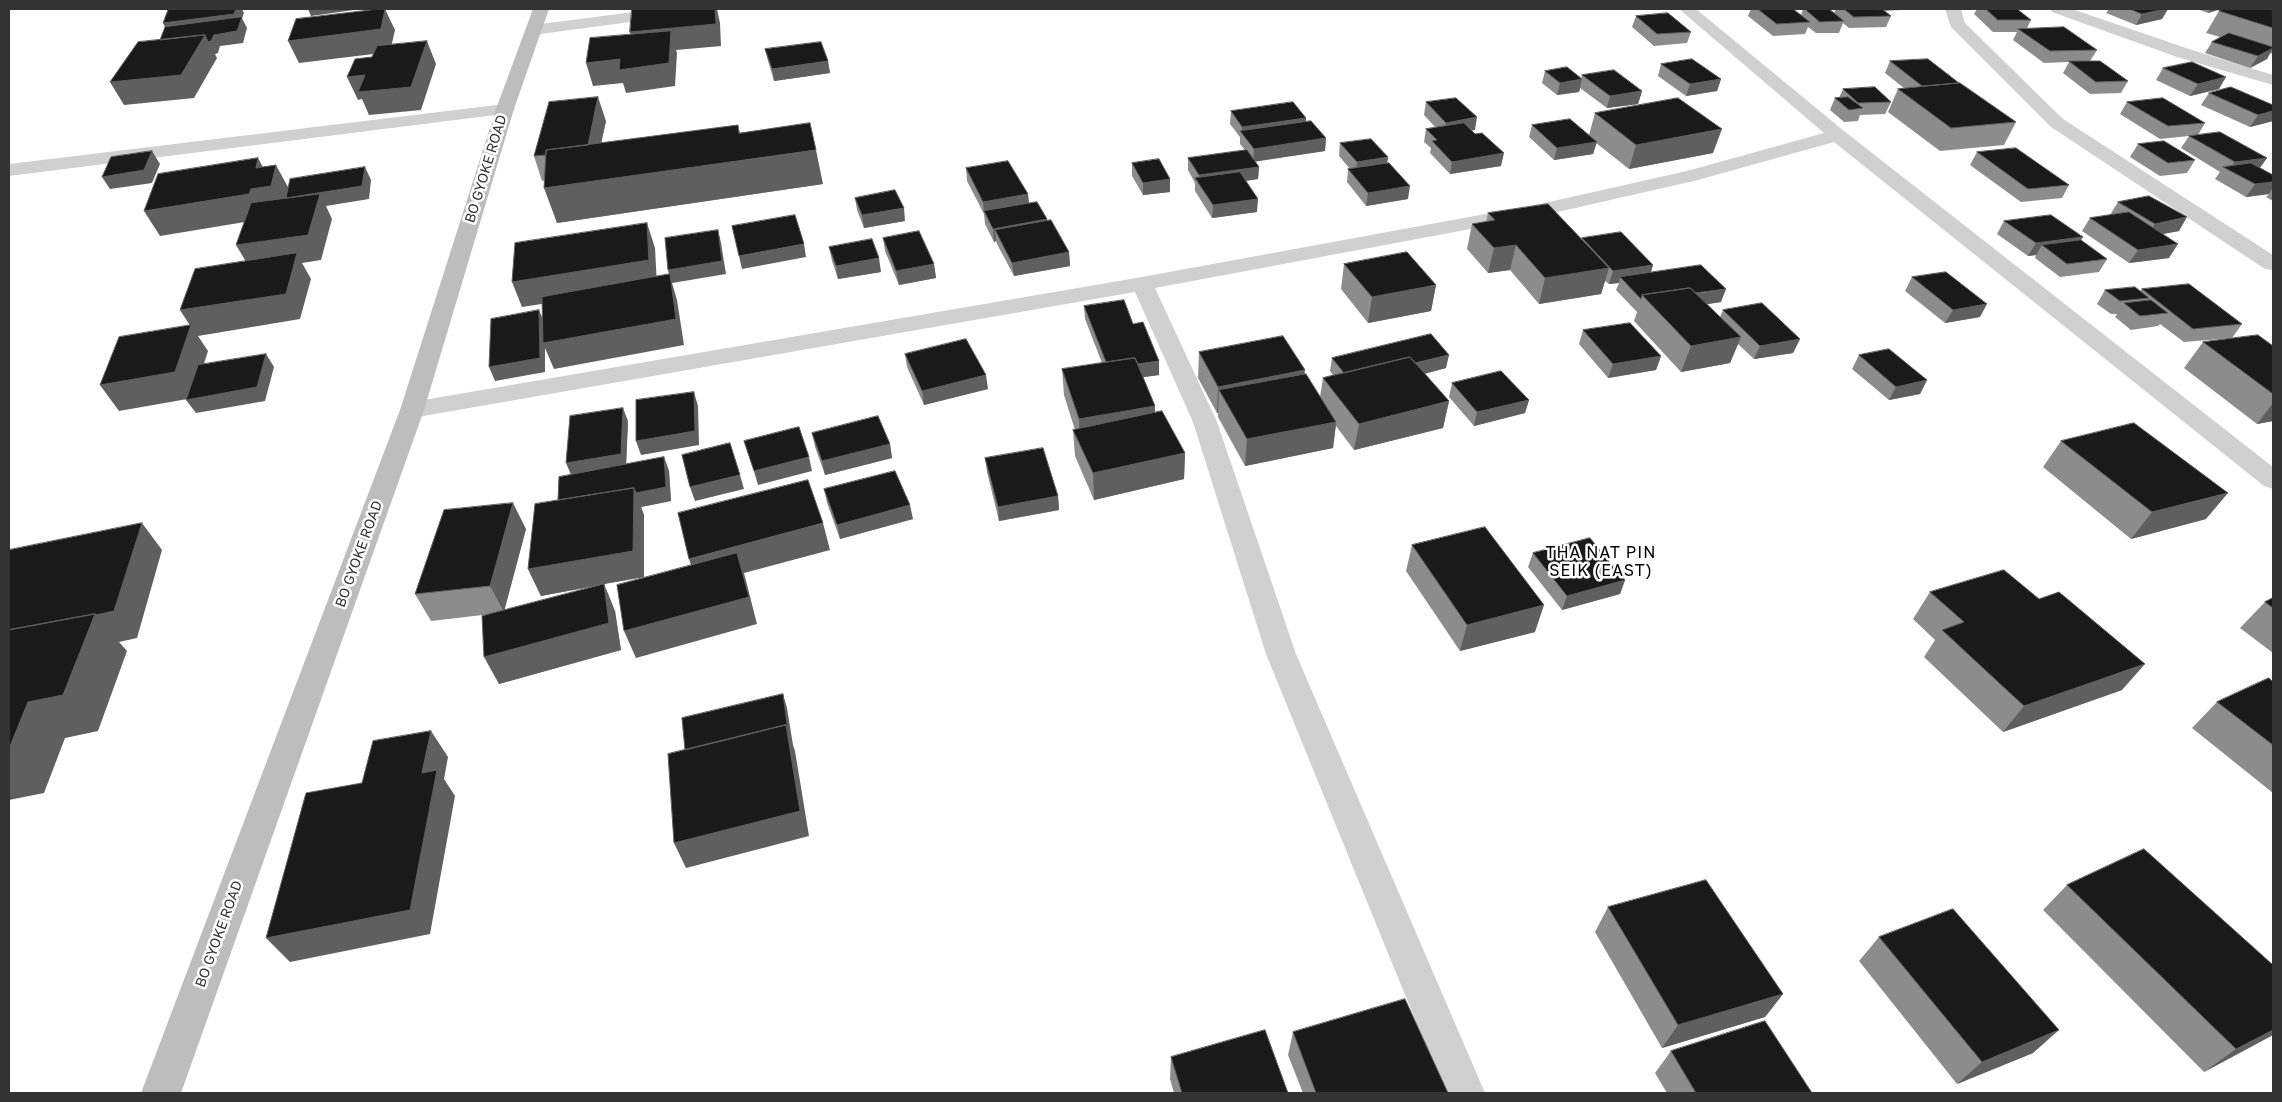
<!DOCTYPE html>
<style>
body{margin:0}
#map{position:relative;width:2282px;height:1102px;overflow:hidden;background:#fff;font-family:"Golos Text",sans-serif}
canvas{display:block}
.frame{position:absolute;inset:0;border:10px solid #333;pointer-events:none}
</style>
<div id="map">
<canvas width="2282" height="1102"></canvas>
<div class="frame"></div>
</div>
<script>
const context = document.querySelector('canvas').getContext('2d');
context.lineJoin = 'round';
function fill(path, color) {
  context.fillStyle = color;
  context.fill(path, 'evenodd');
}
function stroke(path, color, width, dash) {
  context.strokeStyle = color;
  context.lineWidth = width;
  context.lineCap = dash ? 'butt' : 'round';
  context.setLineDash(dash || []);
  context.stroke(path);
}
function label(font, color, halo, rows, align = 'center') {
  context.font = font + ' "Golos Text",sans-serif';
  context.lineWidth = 5;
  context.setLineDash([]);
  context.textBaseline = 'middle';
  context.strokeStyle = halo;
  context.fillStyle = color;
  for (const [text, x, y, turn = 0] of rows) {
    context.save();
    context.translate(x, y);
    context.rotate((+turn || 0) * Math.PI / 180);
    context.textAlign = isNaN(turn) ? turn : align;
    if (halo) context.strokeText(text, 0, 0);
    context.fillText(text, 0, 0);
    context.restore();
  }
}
fill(new Path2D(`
 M657,9H698L690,14L533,35L525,30L533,25Z
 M1679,9H1696L1844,131L2273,467V489L2264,486L1834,142L1698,180L1540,216L1155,288L1217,422L1296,654L1485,1093H1445L1266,654L1193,422L1135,292L412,418L403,415L400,410L403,405L412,402L1142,277L1540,204L1687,171L1824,133Z
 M1945,9H1961L1965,23L2063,119L2273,255V270L2265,269L2051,127L1951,27Z
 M2050,9H2072L2189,49L2273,75V85L2177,57L2052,12Z
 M505,104L511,105L514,109L511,113L9,176V164Z`), '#d0d0d0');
fill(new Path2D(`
 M533,9H549L514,109L424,410L181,1093H141L400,410L496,109Z`), '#bdbdbd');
fill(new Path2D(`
 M1751,9H1793L1801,15L1803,9H1829L1834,13L1836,9H1902L1901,10L1885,11L1891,16L1886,27L1849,28L1843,23L1839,33H1816L1808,27L1805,34L1773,36L1748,16Z
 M1977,9H2017L2031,20L2027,28L2097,50L2090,61L2128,81L2121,93L2090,94L2063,73L2069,62L2044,63L2013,40L2017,32H1993L1974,14Z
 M2109,9H2168L2162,19L2136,25L2106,13Z
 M2197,9H2221L2208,13Z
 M2273,10V54L2270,53L2267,59L2250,68L2205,53L2212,42L2220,37L2206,33L2219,11Z
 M1636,16L1691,32L1687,43L1654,46L1632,27Z
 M765,49L828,61L830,73L774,81L768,61Z
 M1890,61L1959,83L2016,122L2004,145L1940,151L1888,112L1898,89L1904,88L1885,73Z
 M1661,64L1721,79L1717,91L1686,96L1658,76Z
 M2163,68L2219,89L2190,96L2156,80Z
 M1545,71L1581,79L1582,75L1642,91L1638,104L1607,108L1580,88L1579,92L1557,95L1542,83Z
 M1843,89L1891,102L1885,114L1860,115L1858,121L1844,122L1830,110L1835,98H1839Z
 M2209,93L2273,121L2250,127L2201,105Z
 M1426,102L1475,130H1472L1501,166L1450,174L1430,153L1431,148L1424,142L1426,129L1436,128L1424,115Z
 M2127,102L2205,123L2198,135L2267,158L2260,168L2273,175V201L2266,197L2269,194L2246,197L2215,179L2220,172L2181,148L2189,136L2160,139L2120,114Z
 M1231,111L1306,118V121L1326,138L1325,151L1255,161L1259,167L1258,179L1246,181L1257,212L1212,218L1195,191V183L1188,170V158L1245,150L1240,144V137L1230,124Z
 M1595,113L1713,153L1629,169L1596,143L1593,154L1554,160L1529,137L1532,125L1589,135Z
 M606,121L601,143L823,184L557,223L545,180L542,181L534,156Z
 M1340,143L1388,157L1387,163L1408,199L1366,206L1347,182L1348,169H1350L1339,156Z
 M2138,144L2195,160L2187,173L2160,176L2130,157Z
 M1977,152L2069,185L2062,198L2021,202L1970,165Z
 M1132,163L1170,179V192L1143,195L1132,176Z
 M966,168L1028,194L1029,203L1047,221L1069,252L1070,266L1014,276L997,244L996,241L994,242L985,224L984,214L967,181Z
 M855,198L905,221L864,228L857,210Z
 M2118,202L2179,231L2162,234L2169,258L2129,263L2082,231L2090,218L2110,215Z
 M1488,213L1581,239L1582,238L1653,265L1651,272L1721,302L1707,304L1720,317L1723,310L1800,339L1793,353L1754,359L1738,344L1730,363L1681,372L1634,321L1637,312L1616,290L1619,283L1609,284L1605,281L1601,294L1539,304L1510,270L1488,273L1467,249L1472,224L1486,222Z
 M2004,221L2107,259L2099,272L2060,277L2035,258L2036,255L2028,256L1997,234Z
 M883,238L934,264L936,278L899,285L885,251Z
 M829,247L881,272L838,279L832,261Z
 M1344,264L1436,285L1431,311L1368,323L1341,289Z
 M1912,277L1980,317L1945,323L1905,291Z
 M2142,289L2242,324L2232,338L2184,342L2160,324L2158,326L2131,330L2115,317L2117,314H2111L2097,304L2105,290L2140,291Z
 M1084,306L1133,324L1159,375L1143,377L1155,406V413L1185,453L1184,479L1094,500L1075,456L1073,430H1075L1064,395L1062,369L1102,363L1085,319Z
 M1583,330L1661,356L1656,370L1608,378L1579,344Z
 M2203,342L2273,346V421L2257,424L2184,368Z
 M1199,352L1305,375L1320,397L1323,378L1333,375L1330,371L1332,358L1446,368L1425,374L1449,401L1443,428L1354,450L1336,426L1333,448L1245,466L1218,417V413H1217L1198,378Z
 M905,354L988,389L924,405L907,367Z
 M1859,355L1927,380L1920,394L1889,400L1852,369Z
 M1452,383L1529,400L1525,413L1474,426L1449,397Z
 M628,421L626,464L664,457L669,471L671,501L641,507L644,515V577L604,584L615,611L621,650L499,684L491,614L431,621L415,594L526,529L504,610L602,585L541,596L528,569L571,475Z
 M812,433L890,444L892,458L825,475L815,447Z
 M2061,441L2206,519L2131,539L2043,467Z
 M985,458L1058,496L1059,510L999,521L987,472Z
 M824,489L913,519L840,539L827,503Z
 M1412,545L1535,632L1460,651L1406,571Z
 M1533,553L1625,580L1620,594L1562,610L1528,567Z
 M1930,592L2122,690L2003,732L1924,657L1935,640L1913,619Z
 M2273,598V653L2240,628L2265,602Z
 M2273,682V793L2192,728L2217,702Z
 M2067,885L2273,1035L2204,1072L2043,910Z
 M1608,907L1783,994L1765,1017L1662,1048L1595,932Z
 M1879,937L2033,1053L1957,1084L1859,961Z
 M1293,1032L1448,1093H1303L1288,1055Z
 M1671,1051L1812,1093H1667L1655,1073Z
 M1171,1057L1288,1093H1174L1170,1079Z`), '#8c8c8c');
fill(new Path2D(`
 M236,9H242L244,13L242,18L247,28L243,43L220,46L218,53L215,54L217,58L194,98L124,105L110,82L205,35H214H169L163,23Z
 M308,9H361L311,16Z
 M385,9L395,30L390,52L299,63L288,41Z
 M715,9H717L720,23L721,46L676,50L677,53L675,86L626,93L623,83L593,86L586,63L636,54L630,32Z
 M2165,9H2168L2162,19L2136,25L2142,14Z
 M2210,9H2221L2208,13Z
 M427,41L436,64L421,110L369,115L362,99L358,100L347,77Z
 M2273,48L2267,59L2250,68L2258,56Z
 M828,61L830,73L774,81L772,69Z
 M2226,77L2219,89L2190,96L2198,84Z
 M1582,79L1579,92L1557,95L1560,83Z
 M1721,79L1717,91L1686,96L1690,84Z
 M1642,91L1638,104L1607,108L1610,96Z
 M598,97L606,121L594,176L586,152Z
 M2273,111V121L2250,127L2258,115Z
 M1477,117L1475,130L1443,135L1446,123Z
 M1306,118L1305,130L1242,133V127Z
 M738,125L746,160L816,150L823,184L557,223L544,188L739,133Z
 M1722,129L1713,153L1629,169L1636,145Z
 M1326,138L1325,151L1253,162L1254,149Z
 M1597,142L1593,154L1554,160L1557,148Z
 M152,151L160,164L152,183L110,189L102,177Z
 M1504,153L1501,166L1450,174L1452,162Z
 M1388,157L1386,170L1355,175L1357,162Z
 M258,158L271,182L276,165L289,189L365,167L371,180L369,199L326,206L332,219L321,260L302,263L311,279L300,319L198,336L208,351L193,398L119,411L100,385L191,327L180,310L251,270L236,245L263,219L160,236L144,211L256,168Z
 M2267,158L2258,170H2229L2235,162Z
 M1259,167L1258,179L1201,187L1198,183L1199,175Z
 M1170,179V192L1143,195V183Z
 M2273,182V187L2269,194L2246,197L2255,184Z
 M1410,186L1408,199L1366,206L1368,193Z
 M1028,194L1029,207L984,212L983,202Z
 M1258,199L1257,212L1212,218L1213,205Z
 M904,208L905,221L864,228L862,215Z
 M2187,217L2179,231L2147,237L2155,224Z
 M1047,219L1048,232L995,230L996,241L994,242L993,229Z
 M647,223L655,248L657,286L522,307L512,282Z
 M718,230L721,243L726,274L672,283L677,300L684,345L554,369L545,348V372L495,381L489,367L539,310L545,324L670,278L668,270Z
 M2083,237L2075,250L2042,245L2036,255L2028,256L2036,243Z
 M804,244L806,257L742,269L739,256Z
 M2178,244L2169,258L2129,263L2138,250Z
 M1516,245L1510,270L1488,273L1494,248Z
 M1069,252L1070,266L1014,276L1012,263Z
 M879,258L881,272L838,279L836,266Z
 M934,264L936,278L899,285L896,271Z
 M1653,265L1649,278L1620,277L1619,283L1609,284L1613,271Z
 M1609,268L1601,294L1539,304L1545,278Z
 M1436,285L1431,311L1368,323L1372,297Z
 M1726,289L1721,302L1658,312L1648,301Z
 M1987,304L1980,317L1945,323L1953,310Z
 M1741,337L1730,363L1681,372L1691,346Z
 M1800,339L1793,353L1754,359L1760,346Z
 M266,354L274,367L265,401L196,413L186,400Z
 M1449,355L1446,368L1347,393L1349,379Z
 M1661,356L1656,370L1608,378L1613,364Z
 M1159,361V375L1109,382V369Z
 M1305,370L1302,396L1219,390L1218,413H1217L1218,387Z
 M986,375L988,389L924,405L922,391Z
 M1927,380L1920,394L1889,400L1896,387Z
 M694,392L698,406L699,445L641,455L636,441Z
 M1529,400L1525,413L1474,426L1477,412Z
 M1449,401L1443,428L1354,450L1359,424Z
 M2273,403V421L2257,424Z
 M1155,406V433L1080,445L1079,419Z
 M623,408L628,421L626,468L572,477L566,463Z
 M1336,422L1333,448L1245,466L1247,439Z
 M890,444L892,458L825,475L822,461Z
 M1185,453L1184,479L1094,500L1093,473Z
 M664,457L669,471L671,501L641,507L644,515V577L604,584L615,611L621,650L499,684L484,657L604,584L541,596L528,569L634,488Z
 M809,457L812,471L758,485L754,471Z
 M740,475L744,489L695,501L690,487Z
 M2228,493L2206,519L2131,539L2152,512Z
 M1058,496L1059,510L999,521L998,507Z
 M513,503L526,529L504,612L490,586Z
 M910,505L913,519L840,539L837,525Z
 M142,523L162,550L137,638L119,642L127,651L98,731L65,738L44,793L9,800V749L28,702Z
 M823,523L830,550L744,573L757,624L636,658L624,631L698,586L689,559Z
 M1625,580L1620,594L1562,610L1567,596Z
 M1544,605L1535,632L1460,651L1467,625Z
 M2145,664L2122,690L2003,732L2024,706Z
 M783,694L787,708L793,745L795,751L809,836L686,868L674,843L692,777Z
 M431,731L448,757L444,779L455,796L430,934L290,962L266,938L422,773Z
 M1783,994L1765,1017L1662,1048L1678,1025Z
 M2059,1030L2033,1053L1957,1084L1982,1062Z
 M2273,1030V1035L2204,1072L2236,1049Z`), '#5f5f5f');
const building = new Path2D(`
 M180,9H236L234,14L163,23L168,10Z
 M379,9H385L381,29L288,41L296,19Z
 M632,9H715L716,24L630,32Z
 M1758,9H1793L1810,22L1777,24Z
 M1805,9H1829L1844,21L1820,22Z
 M1844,9H1882L1891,16L1854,17Z
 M1986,9H2017L2031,20H1998Z
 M2130,9H2165L2142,14Z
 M2223,9H2268L2273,10V28L2219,11Z
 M1668,13L1691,32L1657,34L1636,16Z
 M242,17L237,31L214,35L211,41L208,42L205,35L160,40L165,27Z
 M2064,27L2097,50L2050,51L2018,29Z
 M671,31L669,63L619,70L620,59L586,63L590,38Z
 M2229,33L2273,47V48L2258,56L2212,42Z
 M205,35L181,75L110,82L138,42Z
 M427,41L411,87L358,92L365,75L347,77L355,59L372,57L377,46Z
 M821,42L828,61L772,69L765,49Z
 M1692,59L1721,79L1690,84L1661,64Z
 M1928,59L1959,83L1922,86L1890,61Z
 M2069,61H2100L2128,81L2096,82Z
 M2192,62L2226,77L2198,84L2163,68Z
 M1567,67L1582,79L1560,83L1545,71Z
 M1614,70L1642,91L1610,96L1582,75Z
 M1960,83L2016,122L1951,128L1898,89Z
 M1875,87L1891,102L1858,103L1843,89Z
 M2231,87L2273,105V111L2258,115L2209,93Z
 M598,97L588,145L546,150V155L534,156L549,102Z
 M1848,97L1863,108L1849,110L1835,98Z
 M1456,98L1477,117L1446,123L1426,102Z
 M1678,98L1722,129L1636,145L1595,113Z
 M2163,98L2205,123L2168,126L2127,102Z
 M1293,102L1306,118L1242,127L1231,111Z
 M1570,119L1597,142L1557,148L1532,125Z
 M1311,121L1326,138L1254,149L1240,131Z
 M810,123L816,150L544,188L546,150L738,125L739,133Z
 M1464,123L1475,134L1482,133L1504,153L1452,162L1432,141L1437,140L1426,129Z
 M2220,132L2267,158L2235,162L2189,136Z
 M1371,139L1388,157L1357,162L1340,143Z
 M2164,141L2195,160L2168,163L2138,144Z
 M2016,148L2069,185L2028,189L1977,152Z
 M1247,150L1259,167L1199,175L1188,158Z
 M152,151L144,170L102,177L111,157Z
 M258,158L256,168L276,165L271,186L251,189L249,194L144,211L158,174Z
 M1159,159L1170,179L1143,183L1132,163Z
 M1008,161L1028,194L983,202L966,168Z
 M1389,163L1410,186L1368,193L1348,169Z
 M2251,163L2273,175V182L2255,184L2223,167Z
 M365,167L362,186L286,198L290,179Z
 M1240,172L1258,199L1213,205L1195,178Z
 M895,190L904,208L862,215L855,198Z
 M320,194L308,235L236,245L251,203Z
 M2149,196L2187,217L2155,224L2118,202Z
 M1037,202L1047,219L993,229L984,211Z
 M1548,204L1609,268L1545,278L1516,245L1494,248L1472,224L1495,220L1488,213Z
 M2129,212L2178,244L2138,250L2090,218Z
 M795,215L804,244L739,256L732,226Z
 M2051,215L2083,237L2036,243L2004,221Z
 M1051,220L1069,252L1012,263L995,230Z
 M647,223L649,260L512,282L515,243Z
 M718,230L722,261L668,270L665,238Z
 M919,231L934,264L896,271L883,238Z
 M1621,232L1653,265L1613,271L1582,238Z
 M872,239L879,258L836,266L829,247Z
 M2081,240L2107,259L2067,264L2042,245Z
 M1407,252L1436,285L1372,297L1344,264Z
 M297,253L286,294L180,310L195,269Z
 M1701,265L1726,289L1696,293L1690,288L1642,295L1641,299L1620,277Z
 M1946,272L1987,304L1953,310L1912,277Z
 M670,274L676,319L543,343L542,297Z
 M2189,284L2242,324L2193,329L2142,289Z
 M2135,287L2149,298L2120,301L2105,290Z
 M1690,288L1741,337L1691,346L1642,295Z
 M1124,300L1133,324L1143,322L1159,361L1138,364L1135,358L1106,362L1084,306Z
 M2151,300L2168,313L2140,316L2124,303Z
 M1762,303L1800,339L1760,346L1723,310Z
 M539,310L540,358L489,367L491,319Z
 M1630,323L1661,356L1613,364L1583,330Z
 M191,325L175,372L100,385L119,337Z
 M1431,334L1449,355L1415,363L1410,357L1344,373L1332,358Z
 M2258,335L2273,346V394L2203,342Z
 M1283,336L1305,370L1218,387L1199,352Z
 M966,339L986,375L922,391L905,354Z
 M1889,349L1927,380L1896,387L1859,355Z
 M266,354L257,387L186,400L198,365Z
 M1410,357L1449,401L1359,424L1323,378Z
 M1135,358L1155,406L1079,419L1062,369Z
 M1501,371L1529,400L1477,412L1452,383Z
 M1306,374L1336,422L1247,439L1219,390Z
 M694,392L695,431L636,441V400Z
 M623,408L621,454L566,463L570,416Z
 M1162,411L1185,453L1093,473L1073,430Z
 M878,416L890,444L822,461L812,433Z
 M2134,423L2228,493L2152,512L2061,441Z
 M799,427L809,457L754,471L744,441Z
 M730,443L740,475L690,487L682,455Z
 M1043,448L1058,496L998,507L985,458Z
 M664,457L666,487L636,493L634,488L558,500L559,477Z
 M895,471L910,505L837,525L824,489Z
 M808,480L823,523L689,559L678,513Z
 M634,488L633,551L528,569L535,504Z
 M513,503L490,586L415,594L444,510Z
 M142,523L114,611L96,615L95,614L9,630V550Z
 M1485,527L1544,605L1467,625L1412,545Z
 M1590,538L1625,580L1567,596L1533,553Z
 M737,553L749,597L624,631L617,585Z
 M2004,570L2039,599L2059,592L2145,664L2024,706L1942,630L1964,622L1930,592Z
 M604,584L609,623L484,657L482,616Z
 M2273,598V608L2265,602Z
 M95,614L63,695L28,702L9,749V630Z
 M2269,678L2273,682V745L2217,702Z
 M783,694L788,731L786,725L685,750L682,718Z
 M786,725L800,811L674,843L668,754Z
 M431,731L422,773L437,770L410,910L266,938L306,793L362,783L373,741Z
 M2144,849L2273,965V1030L2236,1049L2067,885Z
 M1706,880L1783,994L1678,1025L1608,907Z
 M1953,909L2059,1030L1982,1062L1879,937Z
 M1405,999L1448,1093H1316L1293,1032Z
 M1765,1021L1812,1093H1696L1671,1051Z
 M1265,1030L1288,1093H1182L1171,1057Z`);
fill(building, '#1a1a1a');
stroke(building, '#5f5f5f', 1);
label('14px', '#333', '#fff', [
 ["BO GYOKE ROAD",486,169,-73],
 ["BO GYOKE ROAD",359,554,-70],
 ["BO GYOKE ROAD",219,934,-70]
]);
context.letterSpacing = '1px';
label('16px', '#000', '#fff', [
 ["THA NAT PIN",1601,553],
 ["SEIK (EAST)",1601,571]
]);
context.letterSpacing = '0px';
</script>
